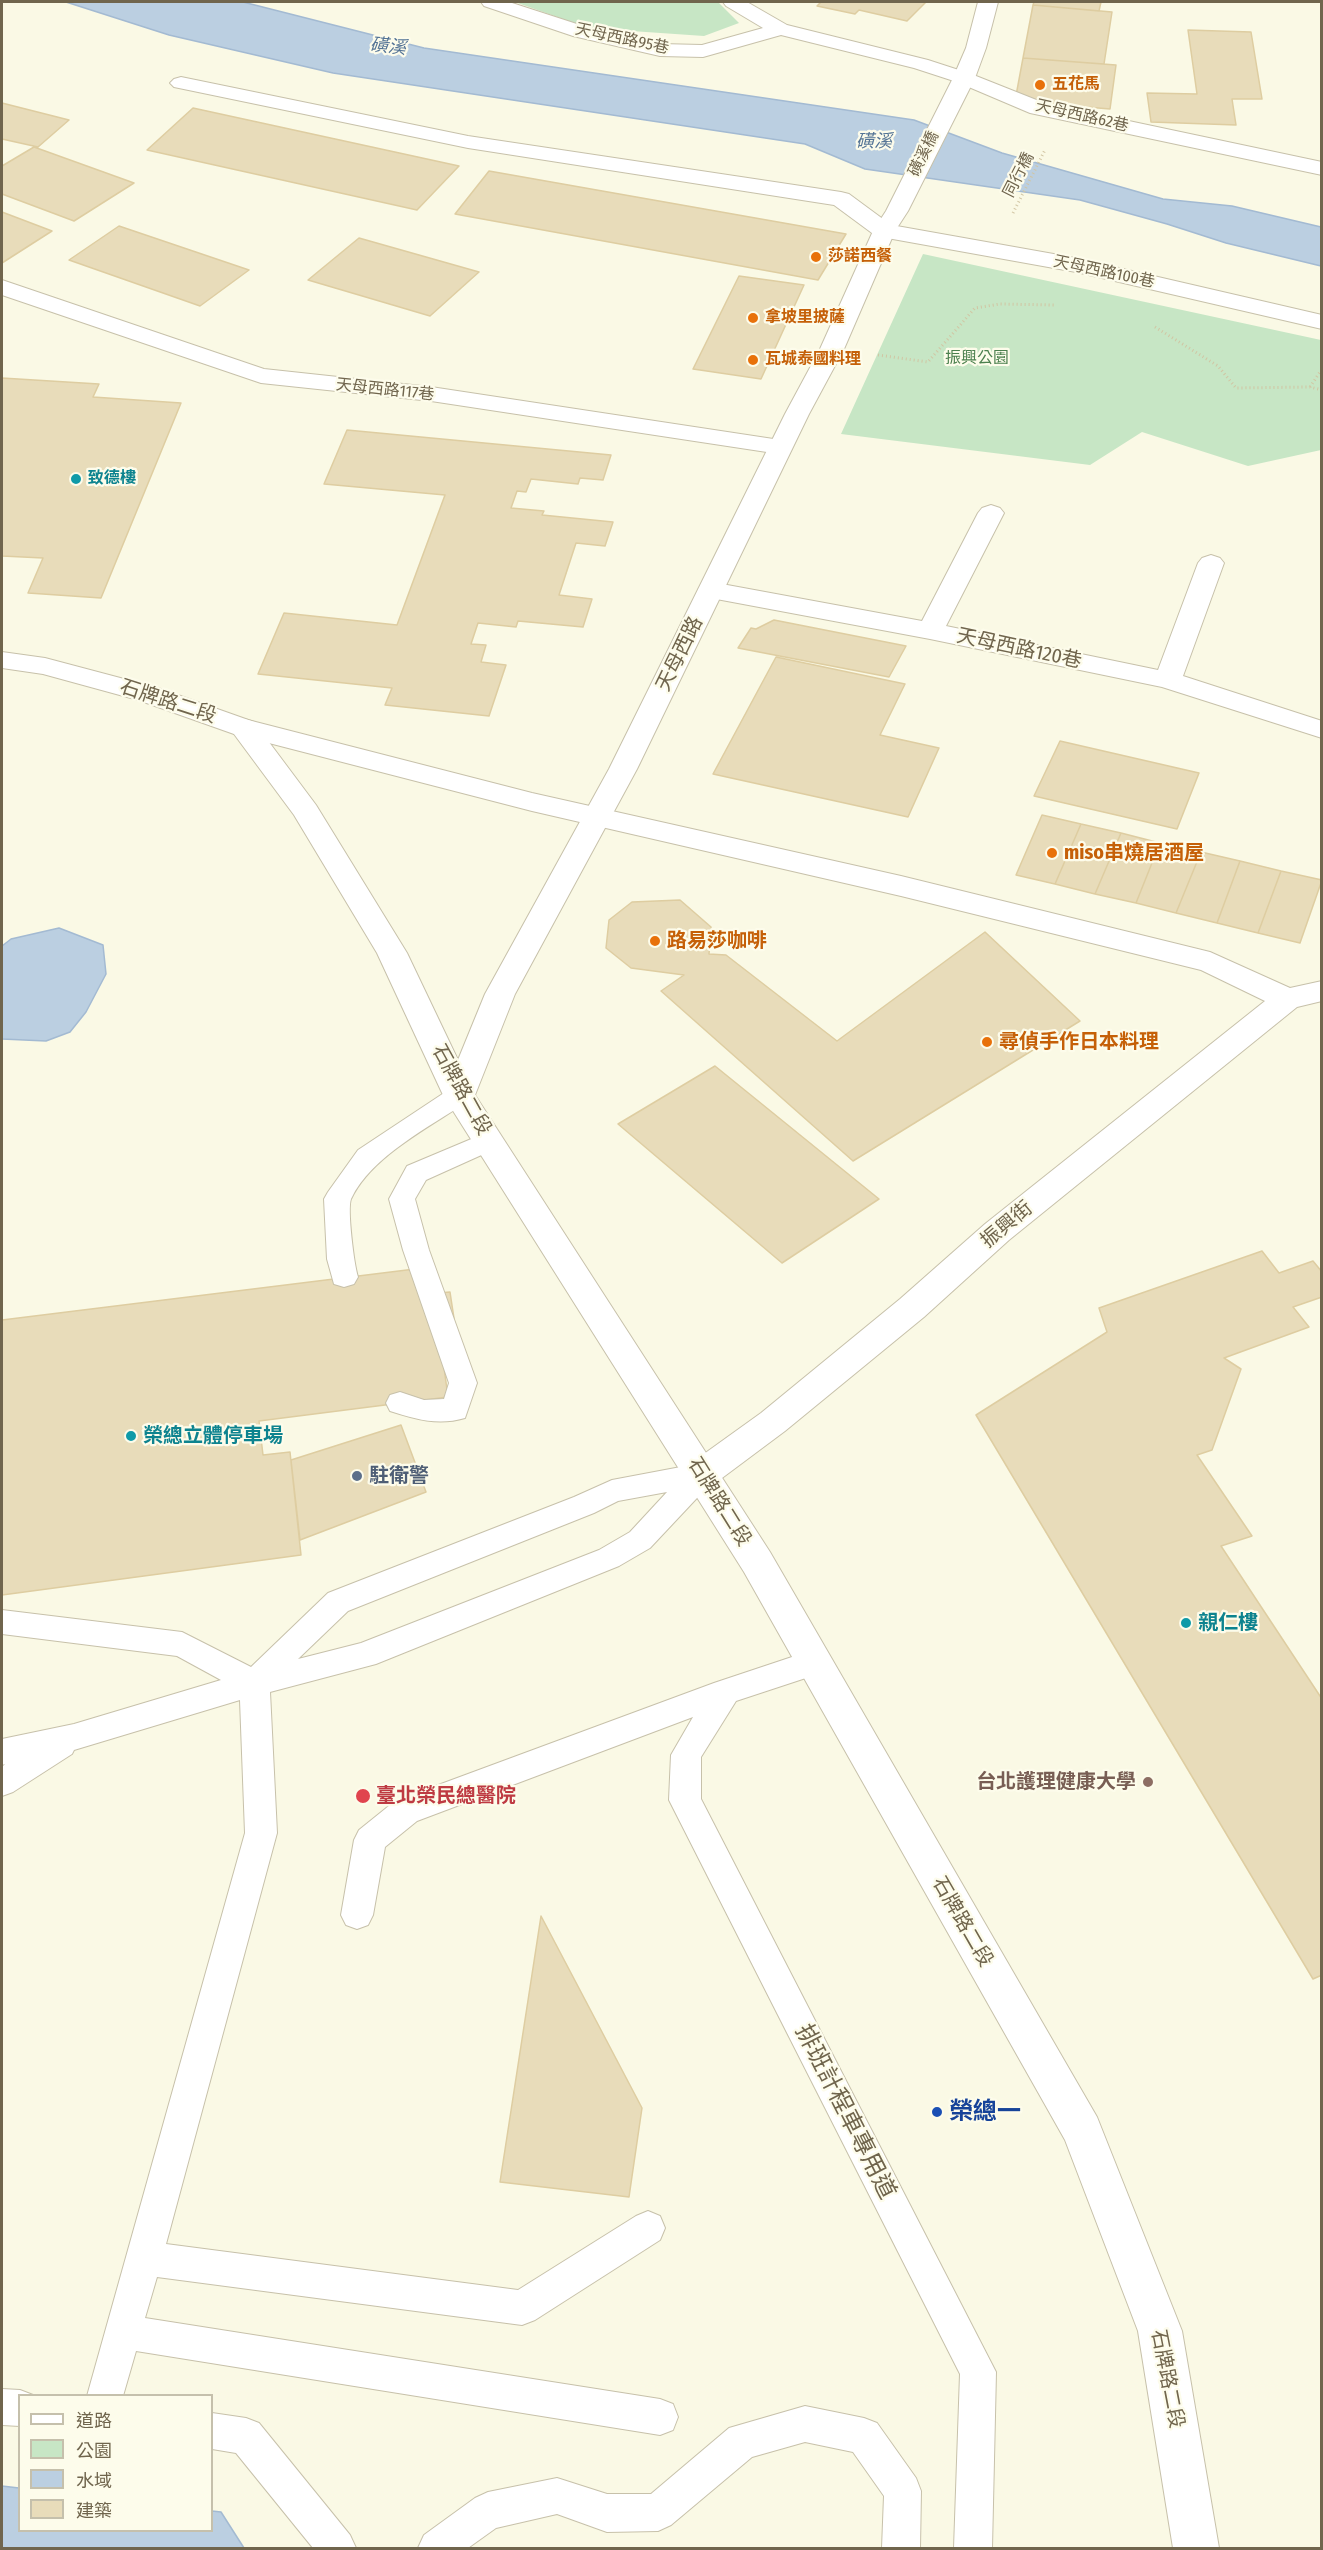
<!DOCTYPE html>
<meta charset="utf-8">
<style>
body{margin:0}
#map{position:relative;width:1323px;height:2550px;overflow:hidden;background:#faf9e5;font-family:"Fira Sans Condensed","Noto Sans TC",sans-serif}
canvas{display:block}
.frame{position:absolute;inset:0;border:3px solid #70654d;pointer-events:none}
.legend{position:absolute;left:18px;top:2394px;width:195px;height:138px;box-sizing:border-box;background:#fdfceb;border:2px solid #c5c0ac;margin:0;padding:8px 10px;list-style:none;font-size:18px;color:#70654d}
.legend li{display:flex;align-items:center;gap:12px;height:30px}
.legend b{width:30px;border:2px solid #c5c0ac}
</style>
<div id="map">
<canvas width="1323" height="2550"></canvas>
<div class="frame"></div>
<ul class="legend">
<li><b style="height:8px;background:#fff"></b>道路</li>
<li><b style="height:16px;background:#c7e6c5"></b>公園</li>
<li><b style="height:16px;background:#bbcfe1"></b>水域</li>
<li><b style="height:16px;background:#e8dcba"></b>建築</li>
</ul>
</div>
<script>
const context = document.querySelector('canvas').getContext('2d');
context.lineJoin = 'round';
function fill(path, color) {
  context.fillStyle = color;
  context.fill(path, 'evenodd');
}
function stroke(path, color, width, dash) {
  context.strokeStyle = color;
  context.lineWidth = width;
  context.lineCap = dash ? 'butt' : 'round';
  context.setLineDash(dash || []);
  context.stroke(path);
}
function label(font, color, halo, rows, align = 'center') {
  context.font = font + ' "Fira Sans Condensed","Noto Sans TC",sans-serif';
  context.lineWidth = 4.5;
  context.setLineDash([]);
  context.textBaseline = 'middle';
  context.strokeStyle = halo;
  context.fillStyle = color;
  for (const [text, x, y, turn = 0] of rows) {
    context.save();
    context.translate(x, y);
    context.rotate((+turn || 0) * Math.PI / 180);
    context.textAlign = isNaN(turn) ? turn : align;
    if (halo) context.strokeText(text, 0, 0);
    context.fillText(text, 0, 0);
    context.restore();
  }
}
fill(new Path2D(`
 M515,2H718L739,23L704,36L588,28Z
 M923,254L1321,340V450L1248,466L1142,432L1090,465L841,434Z`), '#c7e6c5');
const water = new Path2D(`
 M66,2H243L424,48L914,120L1002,153L1163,199L1232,206L1321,227V266L1226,243L1167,224L1080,200L865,169L805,144L333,73L169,35Z
 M59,928L103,945L106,974L86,1012L70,1032L46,1041L2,1039V946L11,939Z
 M2,2486L19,2488L20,2530H212V2511L221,2512L244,2548H2Z`);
fill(water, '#bbcfe1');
stroke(water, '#a3bad2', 1.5);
const building = new Path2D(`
 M817,2H926L907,21L859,10L855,14L817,6L821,2Z
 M1034,2H1101L1099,11L1033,5Z
 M1033,5L1112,12L1104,64L1023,58Z
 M1188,30L1251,32L1262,99H1232L1236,125L1151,122L1147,93L1197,94Z
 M1023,58L1116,65L1110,109L1015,101Z
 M2,103L69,120L38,147L2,139Z
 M193,108L459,166L417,210L147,150Z
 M34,147L134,183L74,221L2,194V166Z
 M489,171L846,234L818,280L455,214Z
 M2,212L52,231L2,263Z
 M119,226L249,270L200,306L69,260Z
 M359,238L479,272L430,316L308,280Z
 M739,276L804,285L761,379L693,369Z
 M2,378L99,384L93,397L181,403L101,598L28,593L43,558L2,556Z
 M347,430L611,455L603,480L580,478L578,484L531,479L526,492L517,491L511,508L544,511L542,515L613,522L605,546L576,543L559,595L592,599L583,627L518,621L516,627L478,623L471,644L486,645L481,662L506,665L489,716L385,705L392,688L258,674L284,613L397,625L445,495L324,484Z
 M774,620L906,646L889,677L738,648L751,628L756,629Z
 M776,657L905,684L880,735L939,748L908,817L713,774Z
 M1060,741L1199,773L1177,829L1034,796Z
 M1042,815L1081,824L1055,884L1016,875Z
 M1081,824L1121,833L1095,894L1055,884Z
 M1121,833L1160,843L1136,903L1095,894Z
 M1160,843L1201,852L1176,913L1136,903Z
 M1201,852L1240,861L1217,923L1176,913Z
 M1240,861L1281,871L1258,933L1217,923Z
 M1281,871L1322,880L1300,943L1258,933Z
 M680,900L711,927L709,954L726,955L837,1041L985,932L1080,1021L853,1161L661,991L684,975L631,968L606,948L609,920L632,902Z
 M715,1066L879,1199L782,1263L618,1124Z
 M1262,1251L1279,1273L1313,1261L1322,1272V1297L1293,1307L1309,1327L1224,1358L1241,1369L1212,1450L1197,1455L1252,1536L1221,1546L1322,1699V1975L1313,1979L976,1415L1107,1332L1099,1308Z
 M423,1268L426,1294L450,1292L460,1358L443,1360L448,1397L259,1421L263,1455L290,1452L301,1555L2,1595V1320Z
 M401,1425L426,1492L300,1540L291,1460Z
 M541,1916L642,2108L629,2197L500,2182Z`);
fill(building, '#e8dcba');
stroke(building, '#decda1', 1.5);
const service = new Path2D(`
 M459,1086L468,1089L472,1095L468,1101C430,1127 371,1156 351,1199C347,1209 354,1264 358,1277L354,1284L344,1287L334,1284L327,1259L324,1199L328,1192L358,1150L450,1089Z
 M488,1132L497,1134L501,1141L497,1148L426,1180L415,1199L429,1250L477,1383L465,1418C438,1426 415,1419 390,1411L386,1403L390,1395L400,1392L424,1400L444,1399L449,1383L403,1250L389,1199L407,1166Z
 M702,1463L712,1466L716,1474L712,1482L650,1548L619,1566L376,1664L270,1692L277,1833L166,2244L518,2290L636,2216L648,2211L660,2216L665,2228L660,2240L535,2320L522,2325L157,2277L145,2318L660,2399L673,2404L678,2417L673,2430L660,2435L136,2351L123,2396H87L245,1833L240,1700L74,1750L72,1754L13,1792L2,1796V1767L5,1764L2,1765V1739L74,1724L221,1680L177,1656L2,1634V1610L182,1632L251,1667L328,1593L574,1497L612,1480ZM667,1492L630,1532L599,1550L361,1643L298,1659L348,1611L594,1513L618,1501Z
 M813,1650L824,1654L828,1663L824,1672L736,1701L701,1757V1799L996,2372L992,2548H954L960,2374L669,1800L671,1755L693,1717L417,1821L385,1847L373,1915L368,1925L357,1929L346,1925L341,1915L354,1840L359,1830L395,1801L714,1683Z
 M2,2389L20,2390L33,2395L20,2396V2426L2,2425Z
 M805,2406L864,2418L877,2423L916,2478L921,2491L920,2548H882L884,2496L853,2452L805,2442L752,2457L671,2525L658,2531L607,2532L557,2514L496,2528L468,2548H418L424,2535L475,2498L488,2492L557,2478L607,2494H651L729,2428Z
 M212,2413L246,2418L259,2423L350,2535L356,2548H313L236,2453L212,2449Z`);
const minor = new Path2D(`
 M481,2H509L586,27L660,44L702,45L763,28L726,6L723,2H747L787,25L928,60L971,74L1044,103L1322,162V175L1030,113L957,82L914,68L781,35L703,57L660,56L573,36L484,6Z
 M181,77L468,136L841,192L849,194L891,225L1076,258L1322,315V329L1076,272L876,236L834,205L468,148L174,87L170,83L174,79Z
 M2,280L264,369L431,387L780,440L789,442L792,447L789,452L780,454L431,401L261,383L2,295Z
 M991,505L1000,508L1004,513L946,626L1158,670L1198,563L1202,558L1211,555L1220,558L1224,563L1183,676L1322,721V738L1162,687L930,639L711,598L702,596L698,590L702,584L711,582L922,621L978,513L982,508Z
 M244,719L532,793L901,876L1210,952L1290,988L1322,981V1001L1297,1007L1009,1240L924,1317L785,1431L714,1484L702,1488L690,1484L685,1474L690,1464L761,1413L900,1299L985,1224L1265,1001L1201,970L901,896L532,811L234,734L230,728L234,722Z`);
const tertiary = new Path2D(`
 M978,2H998L986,48L975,78L908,211L895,231L844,349L809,414L637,769L515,994L475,1095L770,1552L1097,2117L1182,2331L1219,2548H1173L1138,2331L1065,2140L744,1572L443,1095L377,953L294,815L234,734L138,700L43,674L2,668V652L45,658L158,688L254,722L316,805L407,953L458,1060L485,994L609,769L785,414L820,349L873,231L886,211L953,78L966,48Z`);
stroke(service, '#c7c1aa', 2);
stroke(minor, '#c7c1aa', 2);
stroke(tertiary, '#c7c1aa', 2);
stroke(new Path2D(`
 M1013,213L1045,150
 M1155,327L1218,366L1236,388L1310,387L1322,390
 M878,355L928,362L975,308L1000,304L1054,305
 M1310,387L1322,369`), '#d1c5a3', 3, [1, 3]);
fill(service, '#fff');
fill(minor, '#fff');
fill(tertiary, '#fff');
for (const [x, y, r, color] of [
 [1040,85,6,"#e8710a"],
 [816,257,6,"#e8710a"],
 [753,318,6,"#e8710a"],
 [753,360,6,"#e8710a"],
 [76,479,6,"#0f9aa8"],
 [1052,853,6,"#e8710a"],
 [655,941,6,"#e8710a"],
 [987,1042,6,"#e8710a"],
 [131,1436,6,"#0f9aa8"],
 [357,1476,6,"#5c6f8a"],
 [1186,1623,6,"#0f9aa8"],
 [1148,1782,6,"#8d6e63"],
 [363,1796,8,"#e0444e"],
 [937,2112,6,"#1a4fb4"]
]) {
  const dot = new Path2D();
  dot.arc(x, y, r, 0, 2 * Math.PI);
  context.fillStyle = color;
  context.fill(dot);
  stroke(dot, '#fdfceb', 2);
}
label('16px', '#70654d', '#fdfceb', [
 ["天母西路95巷",622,39,12],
 ["天母西路62巷",1082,116,13],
 ["磺溪橋",924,154,-64],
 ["同行橋",1019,175,-63],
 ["天母西路100巷",1104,272,12],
 ["天母西路117巷",385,390,6]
]);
label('bold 16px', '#c56008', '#fdfceb', [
 ["五花馬",1052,85],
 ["莎諾西餐",828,257],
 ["拿坡里披薩",765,318],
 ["瓦城泰國料理",765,360]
], 'left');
label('16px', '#4c804e', '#fdfceb', [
 ["振興公園",977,359]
]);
label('bold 16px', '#0d838f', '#fdfceb', [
 ["致德樓",88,479]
], 'left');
label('italic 18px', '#537395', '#fdfceb', [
 ["磺溪",388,47,6],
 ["磺溪",874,142]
]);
label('20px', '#70654d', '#fdfceb', [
 ["天母西路120巷",1019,649,12],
 ["天母西路",680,654,-64],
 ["石牌路二段",168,702,18],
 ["石牌路二段",461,1090,61],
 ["振興街",1007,1225,-40],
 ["石牌路二段",719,1502,58],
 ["石牌路二段",962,1922,60],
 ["石牌路二段",1167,2379,79]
]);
label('bold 20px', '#c56008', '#fdfceb', [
 ["miso串燒居酒屋",1064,853],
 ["路易莎咖啡",667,941],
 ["尋偵手作日本料理",999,1042]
], 'left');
label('bold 20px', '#0d838f', '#fdfceb', [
 ["榮總立體停車場",143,1436],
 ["親仁樓",1198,1623]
], 'left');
label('bold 20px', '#4e5e75', '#fdfceb', [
 ["駐衛警",369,1476]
], 'left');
label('bold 20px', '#785e54', '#fdfceb', [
 ["台北護理健康大學",1136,1782]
], 'right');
label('bold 20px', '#be3a42', '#fdfceb', [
 ["臺北榮民總醫院",376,1796]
], 'left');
label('24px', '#70654d', '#fdfceb', [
 ["排班計程車專用道",845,2112,63]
]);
label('bold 24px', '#164399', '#fdfceb', [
 ["榮總一",949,2112]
], 'left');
</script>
